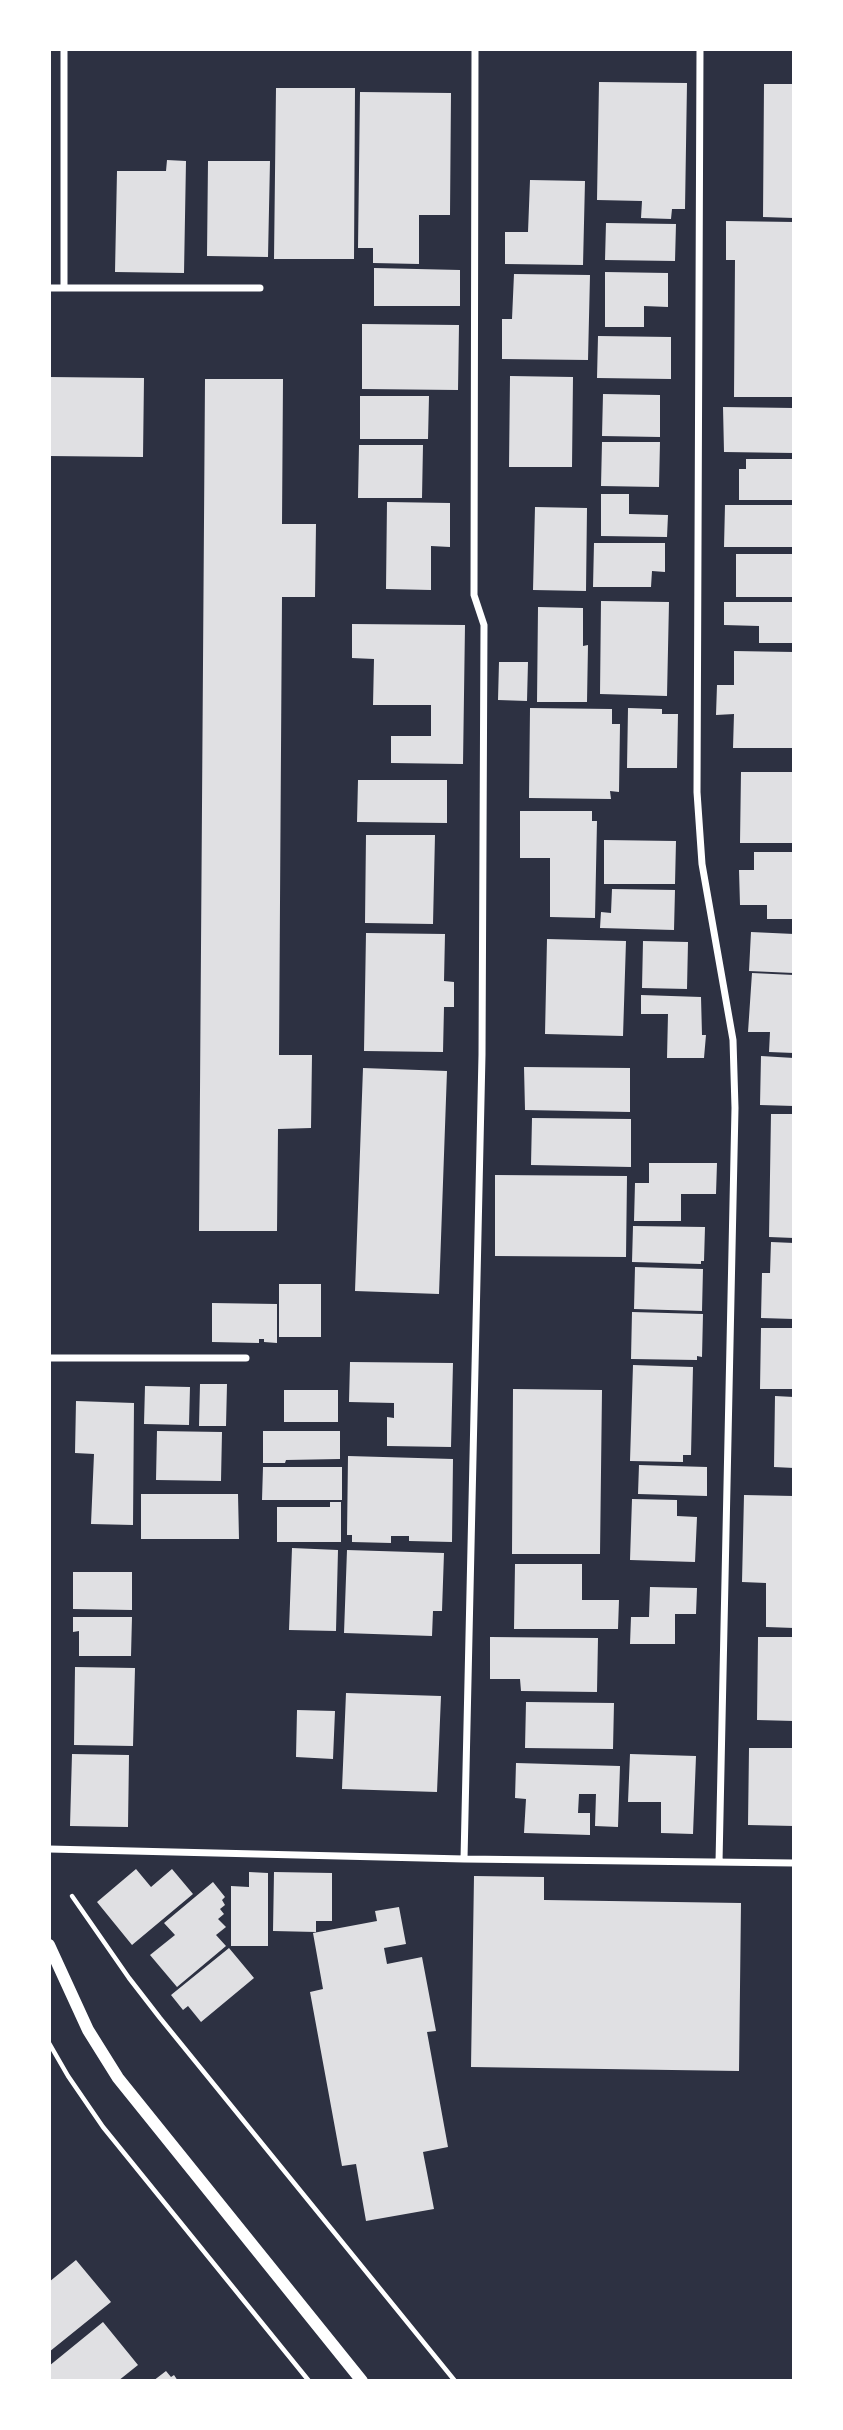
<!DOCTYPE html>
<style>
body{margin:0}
#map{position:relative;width:843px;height:2430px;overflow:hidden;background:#2d3142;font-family:"PT Sans",sans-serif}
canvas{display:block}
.frame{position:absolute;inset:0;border:51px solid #fff;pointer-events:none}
</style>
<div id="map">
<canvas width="843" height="2430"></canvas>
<div class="frame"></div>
</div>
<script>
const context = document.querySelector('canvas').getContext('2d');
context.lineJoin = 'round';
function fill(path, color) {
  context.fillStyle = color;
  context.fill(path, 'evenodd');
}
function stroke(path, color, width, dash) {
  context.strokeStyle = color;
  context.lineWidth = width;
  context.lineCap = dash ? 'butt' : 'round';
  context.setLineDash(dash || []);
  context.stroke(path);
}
fill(new Path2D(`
 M599,82L687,83L685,209H672L671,219L641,218L642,201L597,200Z
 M764,84H794V218L763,217Z
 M276,88H355L354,259H274Z
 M360,92L451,93L450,215H419V264L373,263V248H358Z
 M167,160L186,161L184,273L115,272L117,171H166Z
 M208,161H270L268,257L207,256Z
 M530,180L585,181L583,265L505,264V232H528Z
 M726,221L794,222V397H734L735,260H726Z
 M606,223L676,224L675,261L605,260Z
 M374,268L460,270V306H374Z
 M605,272L668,273V307L644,306V327H605Z
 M514,274L590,275L588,360L502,359V319H512Z
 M362,324L459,325L458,390L362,389Z
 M598,336L671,337V379L597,378Z
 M510,376L573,377L572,467H509Z
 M49,377L144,378L143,457L49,456Z
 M205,379H283L282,524H316L315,597H282L279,1055H312L311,1128L278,1129L277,1231H199Z
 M603,394L660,395V437L602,436Z
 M360,396H429L428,439H360Z
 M723,407L794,408V453L724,452Z
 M602,442H660L659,487L601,486Z
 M359,445H423L422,498H358Z
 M746,459H794V500H739V469H746Z
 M601,494H629V514L668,515L667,537L601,536Z
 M387,502L450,503V547L431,546V590L386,589Z
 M725,505H794V547H724Z
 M535,507L587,508L586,591L533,590Z
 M594,543H665V572L652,571L651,587H593Z
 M736,554H794V597H736Z
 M601,601L669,602L667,696L600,694Z
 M724,602H794V643H759V626L724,625Z
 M538,607L583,608V646L588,645L587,702H537Z
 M352,624L465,625L463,764L391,763V736H431V705H373L374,659L352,658Z
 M734,651L794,652V748H733L734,714L716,715L717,685H734Z
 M499,662H528L527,701L498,700Z
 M530,708L612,709V724H620L619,792L610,791L611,799L529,798Z
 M628,708L662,709V714H678L677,768H627Z
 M741,772H794V843H740Z
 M358,780H447V823L357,822Z
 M520,811H592V821H597L595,918L550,917V858H520Z
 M366,835H435L433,924L365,923Z
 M604,840L676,841L675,884H604Z
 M754,852H794V919H767V905H740L739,870H754Z
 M612,889L675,890L674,930L600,928L601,912L611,913Z
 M751,932L794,934V973L749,971Z
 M366,933L445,934L444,981L454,982V1007H444L443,1052L364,1051Z
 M547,939L626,941L623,1036L545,1034Z
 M643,941L688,942L687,989L642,988Z
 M752,973L794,975V1053L769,1052L770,1032H748Z
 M641,995L701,997L702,1035H706L704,1058H667L668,1014H641Z
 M761,1056L794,1058V1106L760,1105Z
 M524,1067L630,1068V1112L525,1110Z
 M363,1068L447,1071L439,1294L355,1291Z
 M771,1114H794V1238L769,1237Z
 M532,1118L631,1119V1167L531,1165Z
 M649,1163H717L716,1194H681V1221H634L635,1183H649Z
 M495,1175L627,1176L626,1257L495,1256Z
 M633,1226L705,1227L704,1261H701V1264L632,1262Z
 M771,1242L794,1243V1319L761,1318L762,1273H770Z
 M635,1267L703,1269L702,1311L634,1309Z
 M279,1284H321V1337H279Z
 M212,1303L277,1304V1343L264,1342V1339H259V1343L212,1342Z
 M632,1312L703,1314L702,1357L697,1356V1360L631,1359Z
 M761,1328H794V1389H760Z
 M350,1362L453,1363L451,1447L387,1446V1417L394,1418V1403L349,1402Z
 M633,1365L693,1367L691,1455H683V1462L630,1461Z
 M200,1384H227L226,1426H199Z
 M145,1386L190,1387L189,1425L144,1424Z
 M513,1389L602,1390L600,1554H512Z
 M284,1390H338V1422H284Z
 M775,1396L794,1397V1468L774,1467Z
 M76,1401L134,1403L133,1525L91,1524L94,1454L75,1453Z
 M157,1431L222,1432L221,1481L156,1480Z
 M263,1431H340V1459L286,1460L285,1463H263Z
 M348,1456L453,1459L452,1542L409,1541V1536H391V1543L352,1542V1535H347Z
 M639,1465L707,1467V1496L638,1494Z
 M263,1467H342V1500H262Z
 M141,1494H238L239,1539H141Z
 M744,1495L794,1496V1628L766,1627V1583L742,1582Z
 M632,1499L677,1500V1516L697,1517L695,1562L630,1560Z
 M330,1502H341V1542H277V1507H330Z
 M292,1548L338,1550L336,1631L289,1630Z
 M347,1550L444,1553L442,1611H433L432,1636L344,1633Z
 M515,1564H582V1600H619L618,1629H514Z
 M73,1572H132V1610L73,1609Z
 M650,1587L697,1588L696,1614H675V1644H630L631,1617H649Z
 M73,1617H132L131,1656H79V1631L73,1632Z
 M490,1637L598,1638L597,1692L521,1691L520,1679H490Z
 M758,1637H794V1721L757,1720Z
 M75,1667L135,1668L133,1746L74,1745Z
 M346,1693L441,1696L437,1792L342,1789Z
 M526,1702L614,1703L613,1749L525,1748Z
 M297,1710L335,1711L333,1759L296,1757Z
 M749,1748H794V1826L748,1825Z
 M72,1754L129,1755L128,1827L70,1826Z
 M630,1754L696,1756L693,1834L661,1833V1802H628Z
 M516,1763L620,1766L618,1827L595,1826L596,1794H579L578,1813H590V1835L524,1833L526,1799L515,1798Z
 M136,1869L151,1887L172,1869L193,1894L132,1945L97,1902Z
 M249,1872L268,1873V1946H231V1886L249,1887Z
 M274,1872L332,1873V1921H316V1932L273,1931Z
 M474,1876L544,1877V1900L741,1903L739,2071L471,2067Z
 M213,1882L225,1897L222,1900L225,1905L220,1909L224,1914L218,1919L226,1927L216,1935L226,1946L177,1987L150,1955L175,1935L164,1923Z
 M399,1907L406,1944L384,1948L387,1964L422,1957L436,2031L427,2032L448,2147L423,2152L434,2209L366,2221L356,2164L342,2166L310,1992L323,1989L313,1933L377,1921L375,1911Z
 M229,1948L254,1978L201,2022L188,2006L183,2010L171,1995Z
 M76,2260L111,2302L49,2352V2282Z
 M103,2322L138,2365L118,2381H49V2366Z
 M166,2371L171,2377L174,2375L178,2381H153Z`), '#e0e0e3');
stroke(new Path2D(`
 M72,1896L129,1978L160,2018L455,2381
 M49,2043L68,2076L103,2127L309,2381`), '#fff', 4.5);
stroke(new Path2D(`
 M700,49L697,792L702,864L733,1040L735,1108L719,1862
 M49,288H260
 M64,288V49
 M49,1358H246
 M49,1849L464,1859L794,1863
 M464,1859L482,1055L484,625L474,595L475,49`), '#fff', 7);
stroke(new Path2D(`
 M49,1945L88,2030L118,2078L362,2381`), '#fff', 12);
</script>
